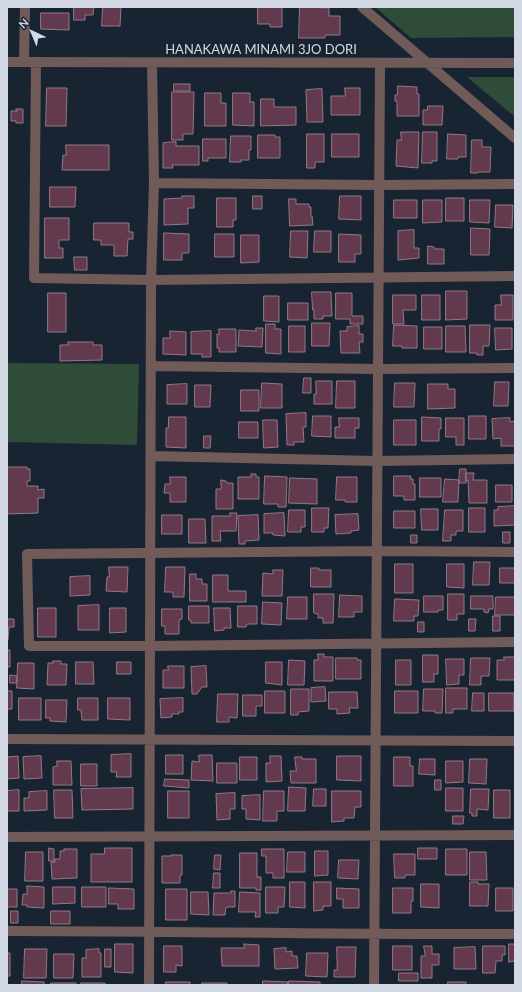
<!DOCTYPE html>
<style>
body{margin:0}
#map{position:relative;width:522px;height:992px;overflow:hidden;background:#192433;font-family:Lato,sans-serif}
canvas{display:block}
.frame{position:absolute;inset:0;border:8px solid #d2d9e4;pointer-events:none}
.north{position:absolute;left:12px;top:12px;width:40px;height:40px;-webkit-text-stroke:3px #192433;paint-order:stroke;rotate:316deg;font-size:11px;font-weight:700;line-height:16px;text-align:center;color:#d2d9e4}
.north::after{content:'';display:block;margin:auto;width:14px;height:18px;background:#d2d9e4;clip-path:polygon(50% 0,100% 100%,50% 72%,0 100%)}
</style>
<div id="map">
<canvas width="522" height="992"></canvas>
<div class="frame"></div>
<div class="north">N</div>
</div>
<script>
const context = document.querySelector('canvas').getContext('2d');
context.lineJoin = 'round';
function fill(path, color) {
  context.fillStyle = color;
  context.fill(path, 'evenodd');
}
function stroke(path, color, width, dash) {
  context.strokeStyle = color;
  context.lineWidth = width;
  context.lineCap = dash ? 'butt' : 'round';
  context.setLineDash(dash || []);
  context.stroke(path);
}
function label(font, color, halo, rows, align = 'center') {
  context.font = font + ' Lato,sans-serif';
  context.lineWidth = 3;
  context.setLineDash([]);
  context.textBaseline = 'middle';
  context.strokeStyle = halo;
  context.fillStyle = color;
  for (const [text, x, y, turn = 0] of rows) {
    context.save();
    context.translate(x, y);
    context.rotate((+turn || 0) * Math.PI / 180);
    context.textAlign = isNaN(turn) ? turn : align;
    if (halo) context.strokeText(text, 0, 0);
    context.fillText(text, 0, 0);
    context.restore();
  }
}
fill(new Path2D(`
 M375,7H515V37L411,38Z
 M467,77H515V117Z
 M7,363L139,364L137,445L7,442Z`), '#2e4c38');
const building = new Path2D(`
 M74,7H94L93,15H85V20H74Z
 M103,7H121L120,26H102Z
 M258,7H282V27H270V24H258Z
 M300,7L329,8V16H340V35H325V38H299Z
 M41,13H69V30L41,29Z
 M174,84H190V91H174Z
 M398,86L417,87V94H419V116H397V101H395V95H397Z
 M47,88H67L66,126H46Z
 M345,88H360V115H331V96H345Z
 M322,89L323,122H307L306,90Z
 M172,92H194L193,134H183V140H172Z
 M205,93H221V103H226V126H205Z
 M233,93H250V102H254V126L233,125Z
 M261,99H274V107H296V125L261,126Z
 M428,106H443L442,125H423V110H427Z
 M16,109H23V123H16V121H11V111H17Z
 M401,132H419L418,168L396,166L397,140H401Z
 M423,132H437V161H432V163H422Z
 M307,134H324V162H315V168H307Z
 M332,134H359V157H332Z
 M448,134L466,135V157H458V159H447Z
 M258,135H275V137H280V158H258Z
 M231,136H251V150H249V160H241V162H230Z
 M203,139H226V158H208V161H203Z
 M472,140H482V147H491L490,172H478V173H471Z
 M176,142V146H199V165H172L173,168H163V143Z
 M66,145H109V170H62L63,155H66Z
 M50,187H76L75,207H50Z
 M182,196H194V208H188V224L164,225V199L182,198Z
 M253,196H262V209H253Z
 M340,196H361V220L339,219Z
 M217,198H236V220H233V227H217Z
 M446,198H464V221H446Z
 M289,199H296V204H309V207H311V216H312L313,225L290,226Z
 M394,200H417V218H394Z
 M423,200H442V222L423,223Z
 M470,200H490L489,223L470,222Z
 M496,205H513L512,228L495,227Z
 M45,218H69V240H59V248H63V258H45Z
 M94,223H129V232H133V239H128L127,256H114V245H101V240H94Z
 M471,228L490,229L489,255H471Z
 M414,230V248H419V258L398,260V231Z
 M291,231H308L307,258L290,257Z
 M315,231H331V252H314Z
 M164,233L189,234V253H182V260H164Z
 M215,234H234V257H215Z
 M339,234L361,235V254H355V262H339Z
 M241,235H259V262L241,263Z
 M428,246L434,247L435,249H444V264H428Z
 M74,257H87V270H75Z
 M446,291H467V319L446,320Z
 M312,292H331L332,316H323V319H314V310H313Z
 M48,293H66V332H48Z
 M336,293H352V316H363V324H350V319H336Z
 M393,295H416V310H403L404,324H393Z
 M422,295H440V320H422Z
 M501,295H513V320H495V305H501Z
 M264,296H279V322L264,321Z
 M288,303H308V320H288Z
 M312,323H330L329,346H312Z
 M266,324H275V329H281V354L266,353Z
 M394,325L417,326V348H402V346H393Z
 M470,325H490L489,346H483V355H477V353H470Z
 M289,326H305V352H289Z
 M359,326V334H363V342H359L360,353H341L340,331H347V327Z
 M446,326H465L466,352H446Z
 M424,327H442V349H424Z
 M256,328H263L262,347L238,346L239,330L256,331Z
 M495,328H512V349L496,350Z
 M219,329H236V352H219V348H217V334H219Z
 M170,331L186,332V355L163,354V338H170Z
 M211,331V357H202V354H191V332Z
 M68,342H93V345H102V360L60,361V345H68Z
 M304,378H311V393H303Z
 M316,381H332V404H314V394H316Z
 M337,381H355V408H336Z
 M495,382H509L508,406H494Z
 M262,383L282,384V408H261Z
 M395,383H415L414,407H394Z
 M187,384V404H167V385Z
 M428,384H448V389H455V408L428,409Z
 M195,385H211L210,407H195Z
 M241,390H259V411H241Z
 M306,413V427H303L304,442H294V445H287L286,414Z
 M313,416H331V437L312,436Z
 M469,416H486V439H469Z
 M169,417H186V448L166,447V428H168Z
 M422,417L441,418V429H439V441H422Z
 M339,418H359V428H355V438H335V427H339Z
 M446,418H464V445H456V437H446Z
 M510,418V422L515,421V446H501V438L493,439L492,419Z
 M263,420H277L278,447L264,448Z
 M394,420H416V445H394Z
 M239,422H258V438H239Z
 M204,436H211L210,448H204Z
 M7,467H27V469H30V481H27V486H38V490L44,489V498H38V513L7,514Z
 M460,469H466V483H459Z
 M466,473H474L473,480H487V503H469L468,480L466,481Z
 M251,474H256V477H259V499H238V477H251Z
 M265,476L287,477L286,507H278V504H264Z
 M394,476H411L410,479H413V484H415V500H404V496H394Z
 M170,477H186V502H170V493H164L165,484H170Z
 M337,477H357V502H345V500H336Z
 M290,478L317,479V504L289,503Z
 M420,478H441V497H420Z
 M445,479L459,480L458,502H443Z
 M221,480L226,481L227,483H233V509H216V489H221Z
 M496,485H512V502H496Z
 M515,506V525L494,526V510H498V507Z
 M312,508H329L328,528H324V532H312Z
 M469,508H485V532H469Z
 M421,509H438V530H422Z
 M289,510H305V527H301V532H288Z
 M445,510H463V531H456V535H451V541H443Z
 M394,511H415V528H394Z
 M230,513H237L236,531H220L221,541H212V516H230Z
 M284,513L285,536L273,535V533H264V514Z
 M358,514L359,530L351,531V533L336,534L335,515Z
 M162,515H182V534H162Z
 M258,515L259,540L245,541V544H239L238,516Z
 M189,519H205L206,543H189Z
 M503,532H510V543H503Z
 M411,535H417V543H411Z
 M474,562H490L489,585H473Z
 M395,564H413V593H395Z
 M447,564H464V588L447,587Z
 M109,567H128L127,592L106,591L107,577H109Z
 M166,567H185L184,597H173V592H165Z
 M311,568H319V570H331V587H311Z
 M500,568H515V583H500Z
 M273,570H283L282,596H262L263,573L273,574Z
 M190,574H196V579H202V584H207V601H190Z
 M213,575H228V591H246V602H213Z
 M90,576V595L70,596V577Z
 M314,594H334L333,623H323V618H318V614L314,613Z
 M448,594H464V614H457V620H448Z
 M340,595L362,596V612H354V617H339Z
 M424,596H443V610H438V612H424Z
 M471,596H493V609H489L488,613L484,612V609H471Z
 M288,597H307V619H287Z
 M496,597H515V615H495Z
 M395,599L419,600L418,616H414V621H394Z
 M263,602L282,603L281,625L262,624Z
 M99,605V630H78V606Z
 M189,606H209V623H191V620H189Z
 M238,606H257V624H247L246,627H238Z
 M38,608H56V637H38Z
 M110,608H126V632L110,633Z
 M214,608H230L231,628H224V630L215,631Z
 M162,609H182V619L179,620V634H165V626H162Z
 M493,616H500V631H493Z
 M7,619H14V627H9L8,640H7Z
 M469,619H476L475,631H469Z
 M418,622H424V632H418Z
 M7,650H10V667H7Z
 M318,654H324V657H333V681H314V660H318Z
 M423,655H438V674H434V682H423Z
 M504,657H515V680H497V660H504Z
 M336,658H357V660H361V679H336Z
 M471,658H490L489,676H481V685H470Z
 M446,659H464V675H459V684L447,685Z
 M289,660L305,661L304,685H288Z
 M396,660H411V685H396Z
 M53,661H61V664H67L66,685H47L48,663H53Z
 M76,662H93L94,684H76Z
 M117,662H131V674H117Z
 M266,662H282V685L266,683Z
 M18,663H34V689L17,688Z
 M168,666H184V688H163V670H168Z
 M206,666L207,687H202L197,694H192L191,667Z
 M10,675L17,676V683H10Z
 M325,687L326,701L311,702V688Z
 M446,688H467V709H453V713H446Z
 M291,689H309V711L298,712V715H291Z
 M424,689H443L442,713H435V711H423Z
 M7,691H12V709H7Z
 M265,691H285V713H265Z
 M395,691H418V713H395Z
 M329,692H357L358,708H349L350,713L337,714V709H329Z
 M473,693H484V711H472Z
 M489,693H514V711H489Z
 M218,694H238L237,718L229,717V722H217Z
 M243,695H262V706H256V716H243Z
 M19,698H41V720H19Z
 M78,698H98V720H82L81,710H78Z
 M108,698H130V720L108,719Z
 M183,698V712H179V714H172V717L161,718L160,699Z
 M46,700H67L66,722L50,721V718H46Z
 M7,754L8,757L18,756L19,778L7,779Z
 M131,754V777H116L117,772H111V755Z
 M166,755H183V774H166Z
 M199,755H212L213,781L191,780L192,761L199,762Z
 M41,756L42,778L24,779L23,757Z
 M270,756H281L282,781L266,782V763H270Z
 M337,756H361V781L337,780Z
 M240,757H257V780H240Z
 M295,757H302V759H316V783H291L290,771H296Z
 M394,757H410V766H413V786H394Z
 M420,759H435V775L419,774Z
 M470,759H487L486,784L469,783Z
 M57,761H71L72,785H53V767L57,766Z
 M446,761H463V782L446,783Z
 M217,763H237V783H217Z
 M81,764H97V786H81Z
 M165,779L189,780V788L164,786Z
 M435,780H441V790H435Z
 M289,787L306,788L305,811H288Z
 M133,788V809L82,810L81,789Z
 M446,788H463V811H446Z
 M314,789H326V806H313Z
 M471,789H489L488,810L477,809V816H472V813H470Z
 M19,790V811H7V813V791Z
 M54,790H72L73,818H55Z
 M494,790H510V818H494Z
 M47,791V810L24,811V798H29V792Z
 M168,791H189V818H168Z
 M264,791H284V811H277V821H263Z
 M332,791H361V807H355L354,818H344V821L332,822Z
 M235,793V809H230V819L217,820L216,794Z
 M260,795V820L246,819V809H242V796Z
 M453,816H464L463,824H453Z
 M49,848L54,849V861H49Z
 M105,848H132V882H91V854H104Z
 M418,848H437V859H418Z
 M64,849H77V878L52,879L51,862H55V859H60V851H64Z
 M262,849H284V878H273V873H266V856H262Z
 M446,849H467V875H446Z
 M315,851H328V875L315,876Z
 M26,852H43V881H25Z
 M288,852H305V872H287Z
 M470,852H486L487,880H470Z
 M240,853H257V877H261V890H256V888H240Z
 M394,854H415V875H405V878H395Z
 M171,855H182V875H180V883H162V856H171Z
 M215,855H221L220,870L214,869Z
 M339,860H359L358,879L338,878Z
 M214,873H220V888H213Z
 M290,882H305V908L290,907Z
 M314,882H331V906H323V910L314,911Z
 M470,882H478V884H489L488,906H470Z
 M421,884H439V908L421,907Z
 M27,886L44,887V908L27,907V905H22L23,894H27Z
 M53,887H75V903L53,904Z
 M82,887H106V907H82Z
 M266,887H285L284,907H278V913H266Z
 M109,888L134,889V909H118V904H109Z
 M337,888L359,889V908H343V899H337Z
 M393,888H413V901H411V913H393Z
 M496,888H513V911H496Z
 M7,889H17V907H7Z
 M166,889H187V920H166Z
 M231,891H235V907H226L225,915H213L214,893H231Z
 M191,892H208L209,915L191,914Z
 M240,892L260,893V917H255L256,912H239Z
 M11,911H18V923H11Z
 M51,911H70V924H51Z
 M115,944H133V973L115,972Z
 M244,944L259,945V966H222L221,948H244Z
 M509,944H515V961L509,962Z
 M164,946H182V966L176,965V972H164Z
 M393,946H412V970H393Z
 M424,946H432V954H439V965H432V978H421V956H425Z
 M483,946H505V955H502V961H496L495,973H483Z
 M337,947H356L355,977H334V970H337Z
 M475,947L476,969H454V948Z
 M286,948V952L292,951V956H297L298,968L275,969L274,949Z
 M25,949H47L46,978H24Z
 M99,949V953H101V977H82V958H86V950Z
 M105,949H111V967H105Z
 M7,953H10V976H7Z
 M307,953H328L327,977L306,976Z
 M54,954H74L73,978H54Z
 M399,973H418V981H399Z
 M22,981L44,982V985H22Z
 M263,981L288,982L287,985H263Z
 M289,981L320,982V985H289Z
 M166,982H190V985H166Z
 M448,982H466V985H448Z
 M51,983H76V985H51Z
 M81,983H105V985H81Z
 M202,983H227V985H202Z`);
fill(building, '#63394e');
stroke(building, '#917a84', 1);
stroke(new Path2D(`
 M362,7L515,138
 M7,62L515,63
 M24,62L25,7
 M36,62L34,278L151,280L515,276
 M154,183L379,185L515,184
 M151,366L378,369L515,368
 M151,456L377,461L515,459
 M515,552L377,551L27,554L29,646H150L515,642
 M7,739L515,741
 M7,837L515,835
 M7,931C176,931 346,935 515,934
 M149,985L151,280L154,183L152,63
 M374,985L380,63`), '#715b59', 10);
label('13px', '#d2d9e4', '#192433', [
 ["HANAKAWA MINAMI 3JO DORI",261,50]
]);
</script>
